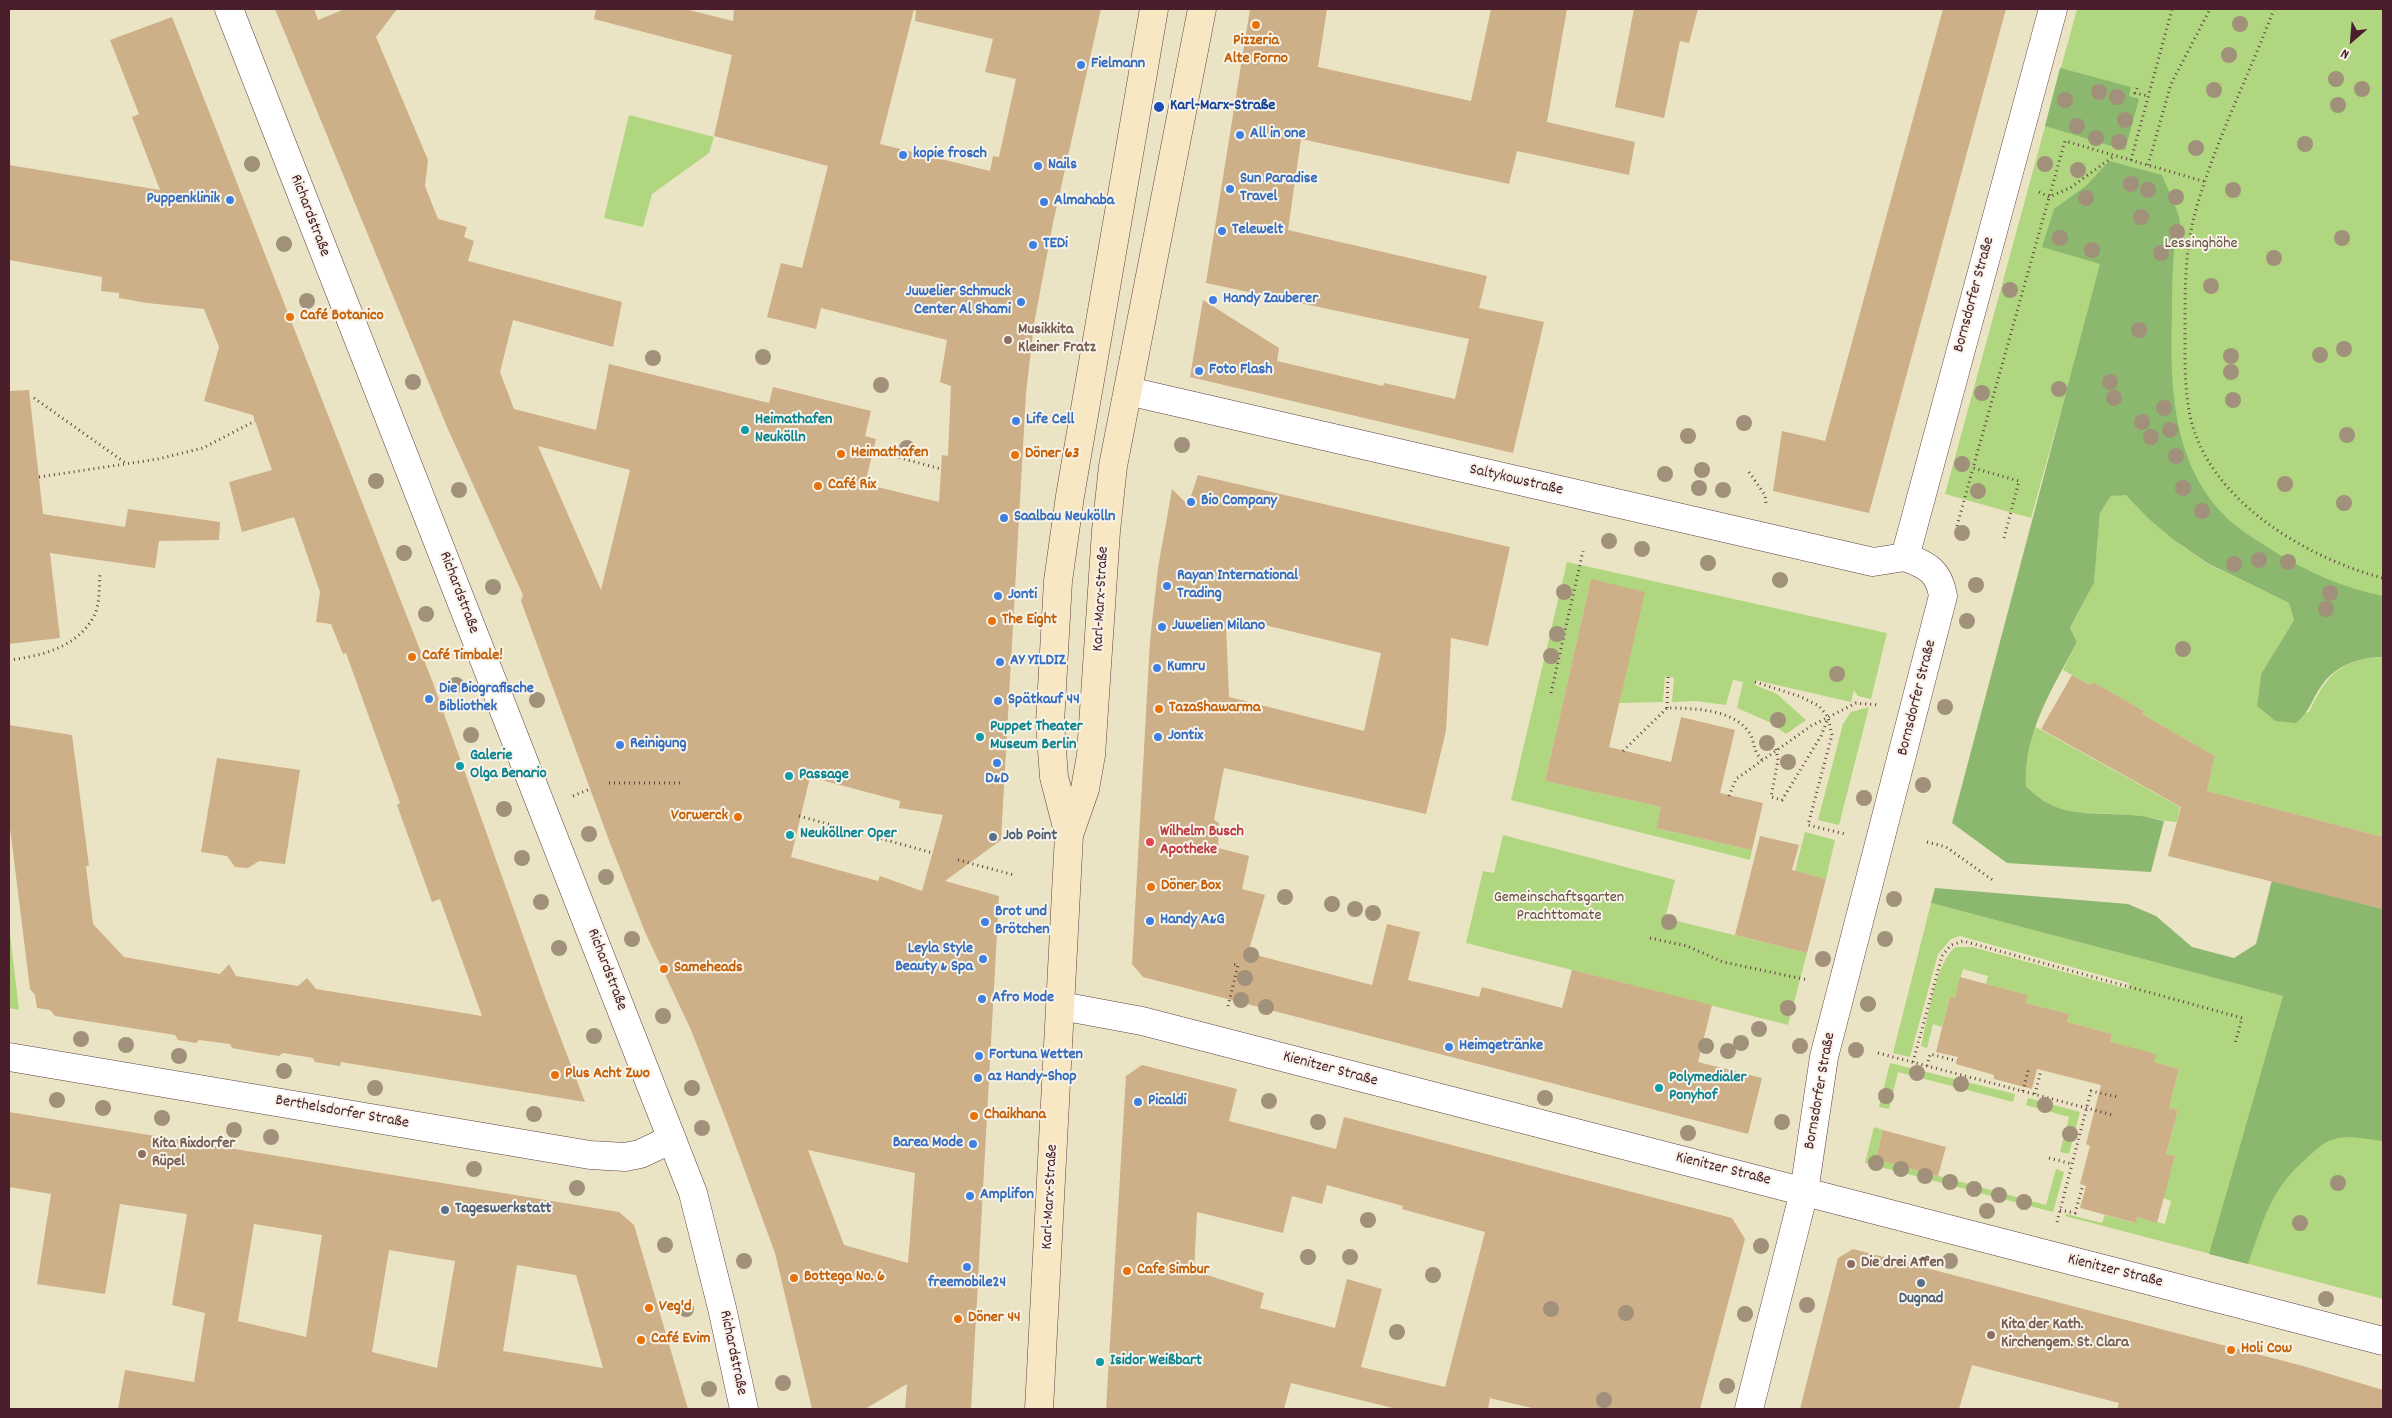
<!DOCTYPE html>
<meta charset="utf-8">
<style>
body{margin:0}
#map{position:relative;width:2392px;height:1418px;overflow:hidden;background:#ebe4c4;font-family:Dekko,sans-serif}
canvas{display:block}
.frame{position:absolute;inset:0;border:10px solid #4a1f2b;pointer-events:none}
.north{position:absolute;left:2327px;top:15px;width:50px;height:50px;-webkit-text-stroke:4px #f7f3e8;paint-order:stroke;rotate:207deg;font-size:14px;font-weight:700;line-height:20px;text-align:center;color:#4a1f2b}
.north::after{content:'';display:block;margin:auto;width:18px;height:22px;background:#4a1f2b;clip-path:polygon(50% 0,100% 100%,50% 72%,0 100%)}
</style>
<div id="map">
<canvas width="2392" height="1418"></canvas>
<div class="frame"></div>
<div class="north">N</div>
</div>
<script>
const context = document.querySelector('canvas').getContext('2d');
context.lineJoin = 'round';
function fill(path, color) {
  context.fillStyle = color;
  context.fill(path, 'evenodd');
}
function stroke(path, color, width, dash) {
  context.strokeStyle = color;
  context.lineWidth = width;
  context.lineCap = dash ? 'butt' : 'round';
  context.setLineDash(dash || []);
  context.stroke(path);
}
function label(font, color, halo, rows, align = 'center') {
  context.font = font + ' Dekko,sans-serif';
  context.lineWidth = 4;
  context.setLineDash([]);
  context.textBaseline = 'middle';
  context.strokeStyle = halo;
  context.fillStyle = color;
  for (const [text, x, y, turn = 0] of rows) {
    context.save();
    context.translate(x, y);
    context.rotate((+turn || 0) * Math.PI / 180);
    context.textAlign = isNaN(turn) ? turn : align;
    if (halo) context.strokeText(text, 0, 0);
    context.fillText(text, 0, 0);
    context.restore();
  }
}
fill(new Path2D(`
 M2077,9H2383V630L2319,610L2066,392L2031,518L1945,494Z
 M629,115L714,137L709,153L652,194L643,227L604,218Z
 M2126,494L2174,540L2206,563L2289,603L2294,620L2261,674L2257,706L2275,721L2309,712C2326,676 2341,658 2383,657V837L2207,791L2215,756L2142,714L2144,711L2093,682L2090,685L2063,670L2077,642L2070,629L2094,583L2100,513L2111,496Z
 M1567,562L1887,633L1871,699L1858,696L1854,690L1851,702L1755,680V685L1777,694L1806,720L1786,734L1769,722L1737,708L1743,682L1733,680L1726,705L1696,701L1672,702L1674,678L1665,676L1663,702L1619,703L1591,579L1545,781L1661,807L1656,828L1752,850L1750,860L1511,800Z
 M1869,707L1839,825L1818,820L1843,724L1851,712Z
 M2034,726L2180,807L2177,822C2161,821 2146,816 2130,815C2087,811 2060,821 2026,786L2025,767Z
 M1805,832L1835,840L1826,879L1795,871Z
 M1503,835L1675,880L1665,918L1807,953L1788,1025L1466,943L1483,871L1494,873Z
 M1931,903L2283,996L2383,921V1299L2065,1216L2066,1214L2102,1223L2105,1215L2135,1223L2137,1217L2165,1224L2171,1201L2163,1198L2175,1156L2166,1154L2178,1110L2169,1108L2179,1069L2154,1062L2110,1042L2112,1034L2067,1022L2069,1014L2026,1003L2028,995L1986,984L1988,976L1963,969L1955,998L1950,996L1942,1027L1933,1024L1927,1048L1921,1046C1927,1022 1936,959 1956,947H1972L2128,989L2129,983L1960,936L1951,939L1938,954L1910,1057L1893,1053Z
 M9,925L19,1010L9,1008Z
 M1890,1063L2015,1094L2013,1102L1898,1072L1889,1109L1879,1107Z
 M2028,1098L2080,1112L2069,1154L2060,1152L2069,1117L2026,1105Z
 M1874,1127L1883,1130L1876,1159L2046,1205L2056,1169L2064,1172L2053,1212L1865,1163Z`), '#b0d67f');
fill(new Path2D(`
 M2060,68L2131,87L2129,96L2139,99L2125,150L2045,126Z
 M2109,161L2162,175C2167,188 2178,209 2180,221C2180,228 2176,237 2175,243C2172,267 2172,291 2172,315C2170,385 2172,461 2223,514C2237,529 2255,539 2272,550C2306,572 2344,588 2383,596V657C2360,657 2336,665 2322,685C2311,700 2312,709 2296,723L2275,721L2257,706L2261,674L2294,620L2289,603L2207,563L2174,540L2149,519L2126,495L2111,496L2100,513L2094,583L2070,628L2077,642C2053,688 2023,733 2026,786C2057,819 2088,812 2130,815C2141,815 2153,819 2164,821L2151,872L2007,863L1952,823L2100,264L2042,247L2054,209L2086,186Z
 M2272,880L2383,909V1141C2366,1139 2343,1133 2327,1142C2320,1145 2314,1152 2309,1156C2270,1189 2264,1219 2248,1264L2209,1254L2283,996L1931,903L1935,888L2128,904L2156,916L2192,947L2234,958L2256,944Z`), '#8cb76e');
fill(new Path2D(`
 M275,9H314L318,20L345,9H397L376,37L428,160L425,186L438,219L467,227L464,237L474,241L468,261L622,302L613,347L513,320L500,372L514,409L596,430L609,364L769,403L773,387L871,411L865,436L876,439L865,484L939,502L942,455L948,456L951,386L940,382L947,340L821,308L816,329L767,317L781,263L802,268L828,166L714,136L732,55L594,19L596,9H685L733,21L734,9H914L880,144L990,171L993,156L999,157L1016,79L985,72L993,39L915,21L916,9H1101L1053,223L1034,324L1026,393L1001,840L945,881L999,896L971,1409H905L907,1384L865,1409H812L775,1253L725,1117L691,1030L645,932L610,843L521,601L523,595L447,427ZM538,446L630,470L601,590ZM810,777L900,801L899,808L943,815L922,891L880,876L878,881L791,857ZM808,1150L915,1173L908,1263L844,1245Z
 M1250,9H1327L1318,67L1471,101L1491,9H1567L1547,122L1635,142L1629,175L1517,151L1509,184L1301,139L1288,230L1487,276L1479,308L1544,322L1513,453L1190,377L1203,300L1279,348L1277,361L1383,386L1384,383L1455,399L1469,339L1206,283Z
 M1634,9H1698L1689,43L1680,41L1664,118L1615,107Z
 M1943,9H2006L1869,513L1773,491L1782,431L1825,441Z
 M172,17L433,683L545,997L585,1102L341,1062L340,1066L315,1062L313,1058L283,1053L279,1056L248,1051L232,1048L230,1044L199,1040L196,1043L178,1040L175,1035L55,1016L50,1010L37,1008L35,995L30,989L9,820V725L72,735L89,866H86L93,924L124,957L220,974L229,964L236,976L298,986L307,978L316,989L482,1016L440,899L432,902L397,805L400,803L346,653L343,654L331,624L316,622L320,592L294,517L242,532L229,482L272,470L253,415L204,401L219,347L204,309L147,303L119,298V293L101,291L102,277L9,260V165L160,190L132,117L139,114L110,40Z
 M29,390L43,514L125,527L128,509L220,522L219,540L159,541L155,568L50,553L60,638L9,644V391Z
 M1198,475L1510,547L1488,646L1451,638L1446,731L1426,814L1224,768L1214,820L1219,823L1218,848L1249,856L1242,889L1265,895L1248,953L1372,985L1387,924L1420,932L1408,980L1479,997L1482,987L1562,1008L1572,970L1712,1005L1698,1062L1762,1078L1748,1134L1143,977L1132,964L1150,641L1158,568L1172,489L1188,505ZM1248,621L1381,653L1364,731L1229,697L1226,625L1248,629Z
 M1591,579L1645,592L1609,747L1671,762L1681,717L1735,730L1720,793L1763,803L1752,850L1656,828L1661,807L1545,781Z
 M2072,675L2090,685L2093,682L2144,711L2142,714L2215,756L2207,791L2383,837V909L2168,856L2181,807L2041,729Z
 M217,758L300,770L285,864L259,861L248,868L235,867L227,856L201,852Z
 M1760,836L1799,845L1792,870L1826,879L1807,953L1735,935Z
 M1960,977L2028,995L2026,1003L2069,1014L2067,1022L2112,1034L2110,1042L2156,1054L2154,1062L2179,1069L2169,1108L2178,1110L2166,1154L2175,1156L2157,1223L2137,1217L2136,1223L2080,1208L2086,1186L2080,1184L2090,1146L2086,1144L2101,1085L2037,1069L2032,1089L1994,1079V1075L1956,1064L1958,1057L1936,1052L1950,996L1955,998Z
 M1142,1065L1237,1089L1229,1121L1336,1149L1344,1117L1732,1218L1745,1239L1700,1409H1536L1481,1396L1490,1398L1488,1409H1397L1291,1383L1284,1409H1106L1126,1076ZM1327,1185L1403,1206L1402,1209L1485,1232L1445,1387L1361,1367L1382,1289L1347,1279L1335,1328L1260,1308L1264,1293L1194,1271L1197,1212L1283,1233L1292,1196L1322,1204Z
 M9,1112L619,1212L634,1225L688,1409H118L125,1370L194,1382L205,1313L172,1305L187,1214L120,1204L105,1294L37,1284L51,1194L9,1187ZM254,1224L322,1235L306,1337L238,1321ZM389,1250L455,1261L437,1368L372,1352ZM517,1265L576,1275L603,1368L503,1351Z
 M1883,1130L1946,1147L1938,1176L1876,1159Z
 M1853,1249L2303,1366L2383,1390V1409H2117L2119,1403L1972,1365L1959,1409H1800L1838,1258Z`), '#cdaf88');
const street = new Path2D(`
 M229,9L693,1193L722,1308L744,1409
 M1128,391L1873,562L1905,557
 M1905,557L2053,9
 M1061,1006L1142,1021L2383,1341
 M9,1057L590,1155L625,1157L640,1154L672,1139
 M1749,1409L1804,1192L1824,1057L1943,596C1939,571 1927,565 1905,557`);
const secondary = new Path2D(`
 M1069,835L1085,789L1091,755L1106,531L1113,466L1202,9
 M1039,1409L1069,835L1054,777L1050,723L1058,581L1070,496L1154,9`);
stroke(street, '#623d42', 29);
stroke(secondary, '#623d42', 29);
stroke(new Path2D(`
 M2274,9C2248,78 2213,145 2194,217C2185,252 2185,289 2185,325C2185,355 2184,386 2190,416C2208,500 2306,558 2383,578
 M1101,60L1110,62
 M2137,88L2135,93L2148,96
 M2131,160L2172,9
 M2148,165L2171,84L2210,9
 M2039,192L2049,197L2070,188L2114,156
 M34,398L127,464
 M875,451L941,469
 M1749,472L1765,495L1766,504
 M39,477L158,459L203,448L255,421
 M1957,526L1973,468
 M2004,538L2019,481L1973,468L2065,141L2206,182
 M9,660C42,656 79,647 95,614C100,603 99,586 100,574
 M1755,682L1799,696L1819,706L1828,717L1832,735L1808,825L1845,834
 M1551,693L1583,551
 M1667,708L1668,677
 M1776,749L1778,760L1771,797L1782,800L1821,736L1828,718
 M1623,751L1667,708C1693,708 1735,709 1750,734C1756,745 1751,748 1763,761
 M609,783H683
 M573,796L590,789
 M1729,796L1736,779L1811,726L1856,703L1878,705
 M799,816L933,853
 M1927,842L1946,847L1994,881
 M958,860L1014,875
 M1650,938L1687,946L1723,962L1808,980
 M1228,1006L1238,965L1232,964
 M1878,1053L2113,1115
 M1913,1062L1942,956L1951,945L1963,941L2242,1018L2235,1044
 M1927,1066L1930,1054L1957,1061
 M2023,1091L2029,1067
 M2035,1094L2041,1070
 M2049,1158L2072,1164
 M2060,1210L2075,1213L2083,1185
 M2057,1222L2091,1091L2118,1097`), '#623d42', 3, [1, 4]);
stroke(street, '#fff', 28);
stroke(secondary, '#f7e8c3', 28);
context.fillStyle = '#a1917b';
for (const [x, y] of [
 [2240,24],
 [2229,55],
 [2336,79],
 [2362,89],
 [2214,90],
 [2099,92],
 [2117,97],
 [2065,100],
 [2338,105],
 [2125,120],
 [2077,126],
 [2096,138],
 [2119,142],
 [2305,144],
 [2196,148],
 [252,164],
 [2045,164],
 [2078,170],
 [2131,184],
 [2148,190],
 [2233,190],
 [2176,197],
 [2086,198],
 [2141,217],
 [2177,232],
 [2060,238],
 [2342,238],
 [284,244],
 [2092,250],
 [2161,253],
 [2274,258],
 [2211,286],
 [2010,290],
 [307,301],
 [2139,330],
 [2344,349],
 [2320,355],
 [2231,356],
 [763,357],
 [653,358],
 [2231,372],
 [413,382],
 [2110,382],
 [881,385],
 [2059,389],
 [1982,393],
 [2114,398],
 [2233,400],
 [2164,408],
 [2142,422],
 [1744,423],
 [2170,430],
 [2347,435],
 [1688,436],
 [2151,437],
 [1182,445],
 [907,448],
 [2176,456],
 [1962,464],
 [1702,470],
 [1665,474],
 [376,481],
 [2285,484],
 [1699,488],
 [2183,488],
 [459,490],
 [1723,490],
 [1978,491],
 [2344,503],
 [2202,511],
 [1962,533],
 [1609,541],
 [1642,549],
 [404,553],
 [2259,560],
 [2288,562],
 [1708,563],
 [2234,564],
 [1780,580],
 [1976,585],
 [493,587],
 [1564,592],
 [2330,593],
 [2326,609],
 [426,614],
 [1967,621],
 [1557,634],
 [2183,649],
 [1551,656],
 [1837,674],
 [456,685],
 [537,700],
 [1945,707],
 [1778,720],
 [471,735],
 [1767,743],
 [1788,762],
 [1923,785],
 [1864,798],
 [504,809],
 [589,834],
 [522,858],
 [606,877],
 [1285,897],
 [1894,899],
 [541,902],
 [1332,904],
 [1355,909],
 [1373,913],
 [1669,922],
 [632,939],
 [1885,939],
 [559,948],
 [1251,955],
 [1823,959],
 [1245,978],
 [1241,1000],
 [1868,1004],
 [1266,1007],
 [1788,1008],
 [663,1016],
 [1759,1029],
 [594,1036],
 [81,1039],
 [1741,1043],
 [126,1045],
 [1706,1046],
 [1800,1046],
 [1856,1050],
 [1728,1051],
 [179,1056],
 [284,1071],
 [1917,1073],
 [1961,1084],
 [375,1088],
 [692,1088],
 [1886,1096],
 [1545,1098],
 [57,1100],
 [1269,1101],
 [2045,1105],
 [103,1108],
 [534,1114],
 [162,1118],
 [1318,1122],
 [1782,1122],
 [702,1128],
 [234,1130],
 [1688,1133],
 [2070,1134],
 [271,1137],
 [1876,1163],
 [474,1169],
 [1901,1169],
 [1925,1176],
 [1950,1182],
 [2338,1183],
 [577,1188],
 [1974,1189],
 [1999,1195],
 [2024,1202],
 [1987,1211],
 [1368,1220],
 [2300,1223],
 [665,1245],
 [1761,1246],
 [1308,1257],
 [1350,1257],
 [744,1261],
 [1950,1261],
 [1433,1275],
 [2326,1299],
 [1807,1305],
 [686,1309],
 [1551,1309],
 [1626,1313],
 [1745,1314],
 [1397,1332],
 [783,1383],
 [1727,1386],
 [709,1389],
 [1604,1400]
]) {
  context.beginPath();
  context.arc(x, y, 8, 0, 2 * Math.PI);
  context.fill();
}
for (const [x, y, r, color] of [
 [1256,25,5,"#e8710a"],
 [1081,65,5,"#3f7fe0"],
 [1159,107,6,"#1a4fb4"],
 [1240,135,5,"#3f7fe0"],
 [903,155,5,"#3f7fe0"],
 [1038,166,5,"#3f7fe0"],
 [1230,189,5,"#3f7fe0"],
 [230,200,5,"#3f7fe0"],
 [1044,202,5,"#3f7fe0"],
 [1222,231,5,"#3f7fe0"],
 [1033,245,5,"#3f7fe0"],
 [1213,300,5,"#3f7fe0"],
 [1021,302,5,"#3f7fe0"],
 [290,317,5,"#e8710a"],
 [1008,340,5,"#8d6e63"],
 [1199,371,5,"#3f7fe0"],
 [1016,421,5,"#3f7fe0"],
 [745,430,5,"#0f9aa8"],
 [841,454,5,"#e8710a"],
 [1015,455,5,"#e8710a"],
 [818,486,5,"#e8710a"],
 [1191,502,5,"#3f7fe0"],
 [1004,518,5,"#3f7fe0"],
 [1167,586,5,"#3f7fe0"],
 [998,596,5,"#3f7fe0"],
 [992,621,5,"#e8710a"],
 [1162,627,5,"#3f7fe0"],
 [412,657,5,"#e8710a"],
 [1000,662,5,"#3f7fe0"],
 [1157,668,5,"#3f7fe0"],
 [429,699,5,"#3f7fe0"],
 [998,701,5,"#3f7fe0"],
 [1159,709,5,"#e8710a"],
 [980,737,5,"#0f9aa8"],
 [1158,737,5,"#3f7fe0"],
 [620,745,5,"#3f7fe0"],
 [997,763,5,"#3f7fe0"],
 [460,766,5,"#0f9aa8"],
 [789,776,5,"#0f9aa8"],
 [738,817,5,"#e8710a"],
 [790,835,5,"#0f9aa8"],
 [993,837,5,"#5c6f8a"],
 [1150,842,5,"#e0444e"],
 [1151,887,5,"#e8710a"],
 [1150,921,5,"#3f7fe0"],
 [985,922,5,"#3f7fe0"],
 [983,959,5,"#3f7fe0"],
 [664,969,5,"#e8710a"],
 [982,999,5,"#3f7fe0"],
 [1449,1047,5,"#3f7fe0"],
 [979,1056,5,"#3f7fe0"],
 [555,1075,5,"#e8710a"],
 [978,1078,5,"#3f7fe0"],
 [1659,1088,5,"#0f9aa8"],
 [1138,1102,5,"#3f7fe0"],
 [974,1116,5,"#e8710a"],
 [973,1144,5,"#3f7fe0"],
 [142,1154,5,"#8d6e63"],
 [970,1196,5,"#3f7fe0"],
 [445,1210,5,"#5c6f8a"],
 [1851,1264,5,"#8d6e63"],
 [967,1267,5,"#3f7fe0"],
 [1127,1271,5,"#e8710a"],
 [794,1278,5,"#e8710a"],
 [1921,1283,5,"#5c6f8a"],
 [649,1308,5,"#e8710a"],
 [958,1319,5,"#e8710a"],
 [1991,1335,5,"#8d6e63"],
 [641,1340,5,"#e8710a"],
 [2231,1350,5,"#e8710a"],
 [1100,1362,5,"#0f9aa8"]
]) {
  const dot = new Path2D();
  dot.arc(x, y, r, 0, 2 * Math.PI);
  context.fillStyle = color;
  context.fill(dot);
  stroke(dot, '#f7f3e8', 2);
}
label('bold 16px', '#c56008', '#f7f3e8', [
 ["Pizzeria",1256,42,"center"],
 ["Alte Forno",1256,60,"center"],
 ["Café Botanico",300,317],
 ["Heimathafen",851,454],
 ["Döner 63",1025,455],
 ["Café Rix",828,486],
 ["The Eight",1002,621],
 ["Café Timbale!",422,657],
 ["TazaShawarma",1169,709],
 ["Vorwerck",728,817,"right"],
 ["Döner Box",1161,887],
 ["Sameheads",674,969],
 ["Plus Acht Zwo",565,1075],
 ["Chaikhana",984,1116],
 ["Cafe Simbur",1137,1271],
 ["Bottega No. 6",804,1278],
 ["Veg'd",659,1308],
 ["Döner 44",968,1319],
 ["Café Evim",651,1340],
 ["Holi Cow",2241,1350]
], 'left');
label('bold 16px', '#366cbe', '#f7f3e8', [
 ["Fielmann",1091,65],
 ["All in one",1250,135],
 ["kopie frosch",913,155],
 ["Nails",1048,166],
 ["Sun Paradise",1240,180],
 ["Travel",1240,198],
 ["Puppenklinik",220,200,"right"],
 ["Almahaba",1054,202],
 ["Telewelt",1232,231],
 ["TEDi",1043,245],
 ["Juwelier Schmuck",1011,293,"right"],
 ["Center Al Shami",1011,311,"right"],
 ["Handy Zauberer",1223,300],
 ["Foto Flash",1209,371],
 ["Life Cell",1026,421],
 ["Bio Company",1201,502],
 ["Saalbau Neukölln",1014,518],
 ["Rayan International",1177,577],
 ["Trading",1177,595],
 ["Jonti",1008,596],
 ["Juwelien Milano",1172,627],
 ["AY YILDIZ",1010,662],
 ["Kumru",1167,668],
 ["Die Biografische",439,690],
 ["Bibliothek",439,708],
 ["Spätkauf 44",1008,701],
 ["Jontix",1168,737],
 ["Reinigung",630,745],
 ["D&D",997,780,"center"],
 ["Brot und",995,913],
 ["Brötchen",995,931],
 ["Handy A&G",1160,921],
 ["Leyla Style",973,950,"right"],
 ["Beauty & Spa",973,968,"right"],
 ["Afro Mode",992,999],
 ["Heimgetränke",1459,1047],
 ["Fortuna Wetten",989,1056],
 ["az Handy-Shop",988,1078],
 ["Picaldi",1148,1102],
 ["Barea Mode",963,1144,"right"],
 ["Amplifon",980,1196],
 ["freemobile24",967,1284,"center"]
], 'left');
label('bold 16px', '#164399', '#f7f3e8', [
 ["Karl-Marx-Straße",1170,107]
], 'left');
label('16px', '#4a1f2b', '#f7f3e8', [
 ["Richardstraße",309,216,69],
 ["Bornsdorfer Straße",1975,295,-75],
 ["Saltykowstraße",1516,481,13],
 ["Richardstraße",458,593,69],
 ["Karl-Marx-Straße",1102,599,-87],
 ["Bornsdorfer Straße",1918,698,-76],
 ["Richardstraße",606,970,69],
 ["Kienitzer Straße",1330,1070,15],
 ["Bornsdorfer Straße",1821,1091,-80],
 ["Berthelsdorfer Straße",342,1113,10],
 ["Kienitzer Straße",1723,1170,14],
 ["Karl-Marx-Straße",1051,1197,-87],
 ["Kienitzer Straße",2115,1272,14],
 ["Richardstraße",732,1353,78]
]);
label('16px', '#644d40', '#f7f3e8', [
 ["Lessinghöhe",2201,245],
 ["Gemeinschaftsgarten",1559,899],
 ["Prachttomate",1559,917]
]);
label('bold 16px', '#785e54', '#f7f3e8', [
 ["Musikkita",1018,331],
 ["Kleiner Fratz",1018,349],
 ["Kita Rixdorfer",152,1145],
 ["Rüpel",152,1163],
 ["Die drei Affen",1861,1264],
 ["Kita der Kath.",2001,1326],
 ["Kirchengem. St. Clara",2001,1344]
], 'left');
label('bold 16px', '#0d838f', '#f7f3e8', [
 ["Heimathafen",755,421],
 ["Neukölln",755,439],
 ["Puppet Theater",990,728],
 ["Museum Berlin",990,746],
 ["Galerie",470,757],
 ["Olga Benario",470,775],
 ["Passage",799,776],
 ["Neuköllner Oper",800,835],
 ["Polymedialer",1669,1079],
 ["Ponyhof",1669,1097],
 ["Isidor Weißbart",1110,1362]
], 'left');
label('bold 16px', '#be3a42', '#f7f3e8', [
 ["Wilhelm Busch",1160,833],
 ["Apotheke",1160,851]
], 'left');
label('bold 16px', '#4e5e75', '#f7f3e8', [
 ["Job Point",1003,837],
 ["Tageswerkstatt",455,1210],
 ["Dugnad",1921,1300,"center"]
], 'left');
</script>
